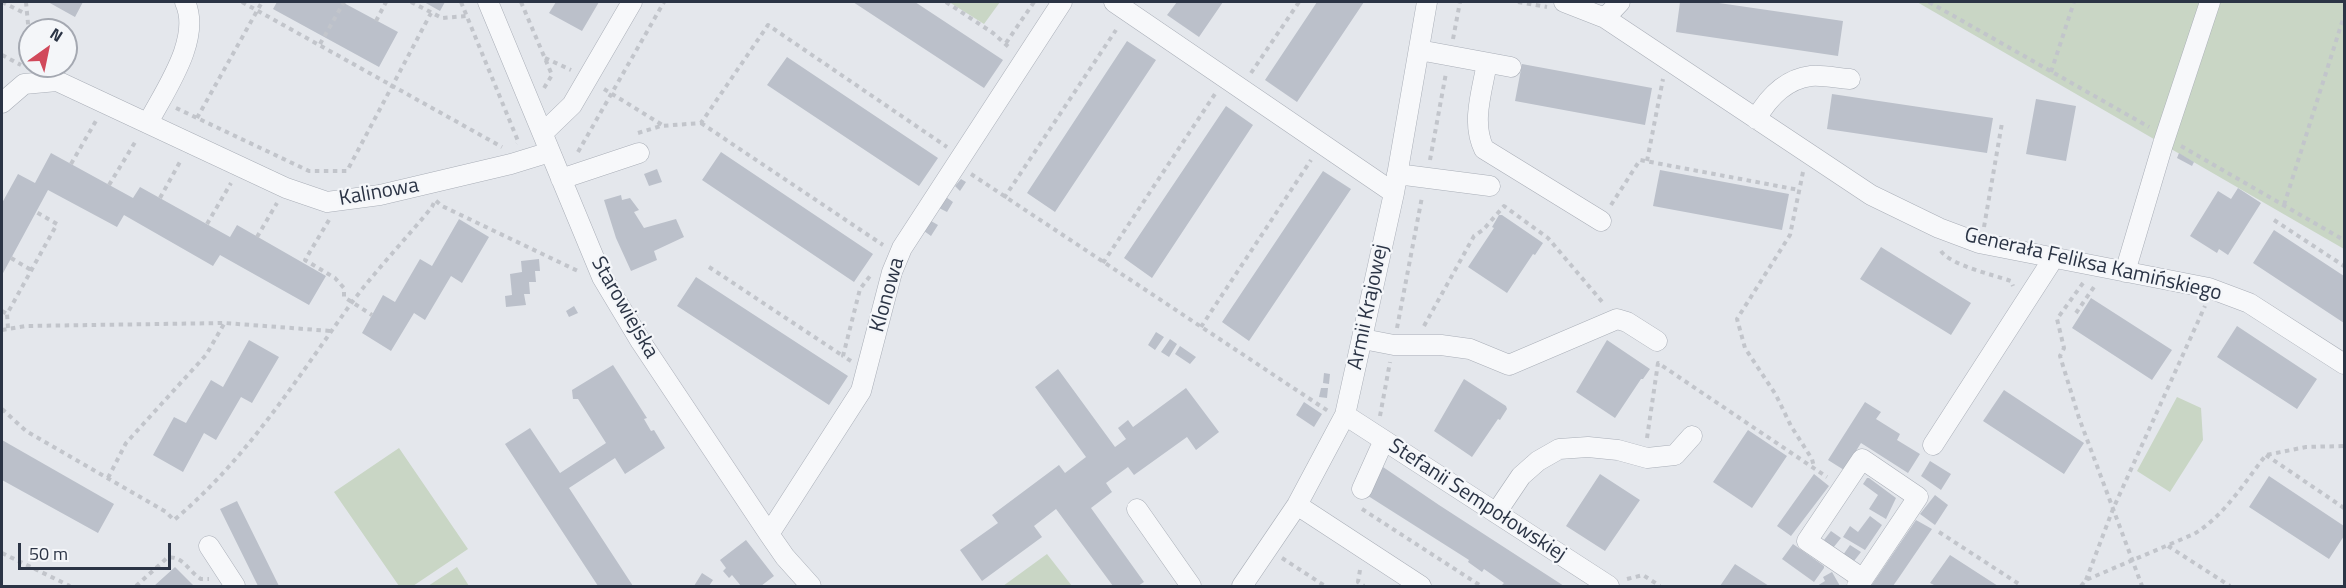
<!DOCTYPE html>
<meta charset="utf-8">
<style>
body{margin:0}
#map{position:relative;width:2346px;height:588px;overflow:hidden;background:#e4e7ec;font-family:"Titillium Web",sans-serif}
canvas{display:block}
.frame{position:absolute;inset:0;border:3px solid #2b3445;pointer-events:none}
.north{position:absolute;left:18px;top:18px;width:60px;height:60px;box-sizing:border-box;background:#f4f6f9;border:2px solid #a4a8b1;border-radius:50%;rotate:33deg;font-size:16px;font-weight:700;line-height:24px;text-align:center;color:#2b3445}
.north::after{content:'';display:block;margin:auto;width:21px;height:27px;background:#d1495b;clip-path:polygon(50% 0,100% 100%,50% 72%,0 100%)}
.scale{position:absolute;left:18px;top:543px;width:153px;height:27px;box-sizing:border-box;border:3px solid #2b3445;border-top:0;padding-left:8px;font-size:18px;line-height:21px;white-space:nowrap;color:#2b3445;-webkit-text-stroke:4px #f4f6f9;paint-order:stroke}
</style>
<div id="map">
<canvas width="2346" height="588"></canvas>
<div class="frame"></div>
<div class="north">N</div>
<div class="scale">50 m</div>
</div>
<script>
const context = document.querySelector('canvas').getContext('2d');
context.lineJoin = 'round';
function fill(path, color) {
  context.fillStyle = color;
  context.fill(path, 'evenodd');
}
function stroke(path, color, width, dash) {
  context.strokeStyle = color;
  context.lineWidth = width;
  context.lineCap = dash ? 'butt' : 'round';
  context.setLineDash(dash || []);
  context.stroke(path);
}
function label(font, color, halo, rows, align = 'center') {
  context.font = font + ' "Titillium Web",sans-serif';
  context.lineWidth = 4.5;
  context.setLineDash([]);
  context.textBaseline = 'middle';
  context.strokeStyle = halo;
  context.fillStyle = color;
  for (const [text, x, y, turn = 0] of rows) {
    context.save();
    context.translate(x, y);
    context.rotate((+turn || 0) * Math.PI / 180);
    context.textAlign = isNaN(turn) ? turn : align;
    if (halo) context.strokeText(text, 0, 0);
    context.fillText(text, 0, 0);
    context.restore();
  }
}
fill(new Path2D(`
 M949,2H1000L984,24Z
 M1917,2H2344V249Z
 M2177,397L2201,408L2203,440L2170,492L2137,471Z
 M399,448L468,549L413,586H399L334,492Z
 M1047,554L1072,586H1003Z
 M457,567L469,586H428Z`), '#c9d6c5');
fill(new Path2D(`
 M48,2H83L75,17Z
 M277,2H342L398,32L379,67L273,9Z
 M424,2H445L440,11Z
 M556,2H599L582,31L549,13Z
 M853,2H915L1003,60L984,88Z
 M1177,2H1223L1199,37L1167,15Z
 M1317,2H1364L1297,102L1265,80Z
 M1680,2H1712L1843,21L1838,56L1676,32Z
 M1127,41L1156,60L1055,212L1027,193Z
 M787,57L938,158L919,186L767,85Z
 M1522,64L1652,88L1645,125L1515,101Z
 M1832,94L1993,118L1987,153L1827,129Z
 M2036,99L2076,106L2066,161L2026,154Z
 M1226,106L1253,125L1152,278L1124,258Z
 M721,152L873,254L854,282L702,180Z
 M51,153L133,198L140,187L230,237L237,225L326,276L309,305L220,255L213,266L124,215L117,227L48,190L2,275V203L18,174L35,183Z
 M2179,153L2194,162L2192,166L2177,158Z
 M657,169L662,182L649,186L644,174Z
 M1660,170L1789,194L1782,230L1653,206Z
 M1323,171L1351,189L1249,341L1222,322Z
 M961,179L966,182L960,191L955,186Z
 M2238,188L2261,203L2228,255L2219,249L2217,253L2190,236L2218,191L2231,199Z
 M621,195L622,200L630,198L639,210L634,212L644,228L676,219L684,237L654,251L657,260L631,271L616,238L604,200Z
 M946,197L953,202L947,212L939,208Z
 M1499,215H1502L1543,243L1535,255L1533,254L1507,293L1468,267L1494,228L1492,227Z
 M459,219L489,237L462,283L451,276L425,320L414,313L391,351L362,333L383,295L395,302L420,259L432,266Z
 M931,221L938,225L931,236L924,231Z
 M2274,230L2344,276V323L2253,263Z
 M1881,247L1971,303L1951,335L1860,279Z
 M539,259L540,271H535L536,282H529L530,294H524L526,305L506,307L505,296L512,295L510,274L522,272L521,261Z
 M696,277L848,376L829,405L677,306Z
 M2091,298L2172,350L2152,380L2072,328Z
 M574,306L578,313L569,317L566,311Z
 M2237,326L2317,379L2297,409L2217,357Z
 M1156,332L1164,337L1155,350L1148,345Z
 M1170,339L1177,344L1169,357L1161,352Z
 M249,340L279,357L252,403L241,397L216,440L204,433L183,472L153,455L174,417L186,423L211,380L223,387Z
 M1607,340L1650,369L1643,379H1641L1615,418L1576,392Z
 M1180,346L1196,357L1190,364L1175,354Z
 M613,365L647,418L644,419L651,431L654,430L665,448L625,474L615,458L569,488L633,586H598L505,444L530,428L560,473L606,443L578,399H573L572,390Z
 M1058,369L1115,447L1126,439L1118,428L1128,420L1133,427L1186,388L1219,432L1196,450L1187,437L1134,475L1128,467L1106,483L1112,492L1091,508L1144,582L1138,586H1113L1056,509L1034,526L1042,537L982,581L960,550L998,523L992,515L1059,465L1065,473L1086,457L1035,387Z
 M1324,373L1330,374L1329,384L1323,383Z
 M1464,379L1506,406L1507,409L1500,420L1498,419L1472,457L1434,431Z
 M1321,388H1328L1327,398L1319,397Z
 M2004,390L2084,443L2064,474L1983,421Z
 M1304,402L1322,414L1314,427L1296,415Z
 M1865,402L1881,412L1876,419L1900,434L1897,440L1920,454L1908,473L1861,443L1844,470L1828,460Z
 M1748,430L1787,456L1752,508L1713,482Z
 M2,440L114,504L98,533L2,480Z
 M1930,461L1951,474L1941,490L1921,476Z
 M1383,467L1439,505L1564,586H1505L1502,585L1504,583L1484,569L1482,572L1468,562L1469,560L1365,494Z
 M1600,474L1640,500L1605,551L1566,526Z
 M1814,474L1829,486L1791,536L1777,526Z
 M2269,476L2344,526V536L2329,559L2249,507Z
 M1867,478H1869L1896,498L1886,519L1869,509L1878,495L1863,484Z
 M1935,495L1948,505L1935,525L1920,514Z
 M237,501L279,586H258L220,509Z
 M1870,516L1882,525L1865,550L1843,537L1850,526L1858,532Z
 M1916,520L1932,529L1900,576L1893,586H1871Z
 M1831,531L1841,538L1833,548L1824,540Z
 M746,540L774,576L761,586H741L732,575L729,578L723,571L726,568L720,560Z
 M1793,544L1824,566V568L1814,582L1782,559Z
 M1850,545L1861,552L1854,561L1843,555Z
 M1950,555L1998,586H1936L1930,583Z
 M1735,564L1769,586H1720Z
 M175,567L194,586H154Z
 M1832,572L1840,586H1817L1825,581L1823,577Z
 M702,573L713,580L709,586H694Z`), '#bbc0ca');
const minor = new Path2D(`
 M488,2L602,277L641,342L769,534L785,557L811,586
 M1114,2L1394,193
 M1564,2L1605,18L1871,195L1939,228L1979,243L2209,288L2249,303L2344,364
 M1605,18L1620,2
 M1419,50L1511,67
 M1487,63C1482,91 1471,123 1484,149L1601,221
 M2,103L24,84L57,81L286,188L327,202L380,195L511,164L550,152
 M1756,119C1768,98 1786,79 1811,76C1823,75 1837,78 1850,79
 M148,123C165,90 202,39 185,2
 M544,132L572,105L632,2
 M1397,174L1490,186
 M561,179L639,153
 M2125,272L2163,144L2210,2
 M1363,339L1394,345H1441L1470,349L1509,365L1617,319L1627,322L1657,341
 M1345,415L1609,586
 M1933,445L2053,259
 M1362,489L1384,440
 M1297,505L1421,586
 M1137,509L1191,586
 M1496,513L1521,476L1538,461L1559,449L1588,447L1618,450L1647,458L1675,455L1692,436
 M769,534L861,391L892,272L902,248L1062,2
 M209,546L235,586
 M1242,586L1297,505L1345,415L1394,193L1427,2
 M1857,586L1863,579L1918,497L1862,459L1807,541L1863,579`);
stroke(minor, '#a9aeb7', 21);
stroke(new Path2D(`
 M2,2L26,14
 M26,2L30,45
 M242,2L502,147
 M411,2L442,18L467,16
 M461,2L518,141L516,143
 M521,2L552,75L544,88
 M946,2L993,33L1011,49
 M1518,2L1547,7
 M1929,2L2149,127
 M376,21L386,2
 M1453,39L1460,2
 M1006,43L1034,2
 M320,44L344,2
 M2,55L21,65
 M545,58L571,70
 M2051,72L2074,2
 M1251,73L1299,2
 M604,89L664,126
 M176,108L309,171H347L431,13
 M197,118L262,2
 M701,123L883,245
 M638,133L661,126L701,123L768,25L947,147
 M2181,146L2344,240
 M578,152L664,2
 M1430,160L1446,73
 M1647,161L1663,79
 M71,164L97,119
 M1803,172L1790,235L1737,319L1745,348L1776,395L1791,426L1812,459L1814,467
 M971,174L1328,411
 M109,185L137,139
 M160,198L181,160
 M1004,198L1116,30
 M1611,205L1640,160L1799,190
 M2284,205L2344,16
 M329,220L305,260L335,278L344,288V297L372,315
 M2274,220L2344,266
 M207,224L231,183
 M1984,227L2002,123
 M257,237L277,203
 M1941,251C1950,265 1994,275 2011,281L2013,286
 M11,258L31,270
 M1103,263L1215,94
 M709,267L843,356
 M2083,283L2057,319L2064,348L2060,356L2079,418L2142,586
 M2,311L7,314
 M2076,313L2096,284
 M1424,326L1474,236L1483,230L1504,206L1548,238L1604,304
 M1201,327L1311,160
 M8,328L7,314L57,224L36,212
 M1397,328L1422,197
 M2,330L26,326L225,323L331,331
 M851,361L843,356L860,289L870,276
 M2,409L26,431L166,512L174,520C245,461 296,380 350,305C375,271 405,240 432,207L435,200L442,206L580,272
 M1380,416L1390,362
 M1647,438L1658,363L1827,477
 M2266,455L2344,508
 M108,478L126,443L206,355L224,324
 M1362,509L1481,586
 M1939,532L2022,586
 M2168,546L2230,586
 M2,553L70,586
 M1282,558L1325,586
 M1360,570L1358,582L1364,586
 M1627,579L1643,575L1660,586
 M2086,580L2113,509L2205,306
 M136,586L167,558C182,554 189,572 201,579H209
 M2081,586L2086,580L2194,534C2225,515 2244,483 2266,455L2306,447L2344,446`), '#c2c5cb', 4, [4.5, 4.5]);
stroke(minor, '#f7f8fa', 20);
label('21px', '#2b3445', '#f4f6f9', [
 ["Kalinowa",379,193,-10],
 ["Generała Feliksa Kamińskiego",2093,265,13],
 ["Klonowa",888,295,-74],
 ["Armii Krajowej",1369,307,-78],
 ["Starowiejska",624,308,60],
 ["Stefanii Sempołowskiej",1477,501,33]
]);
</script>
